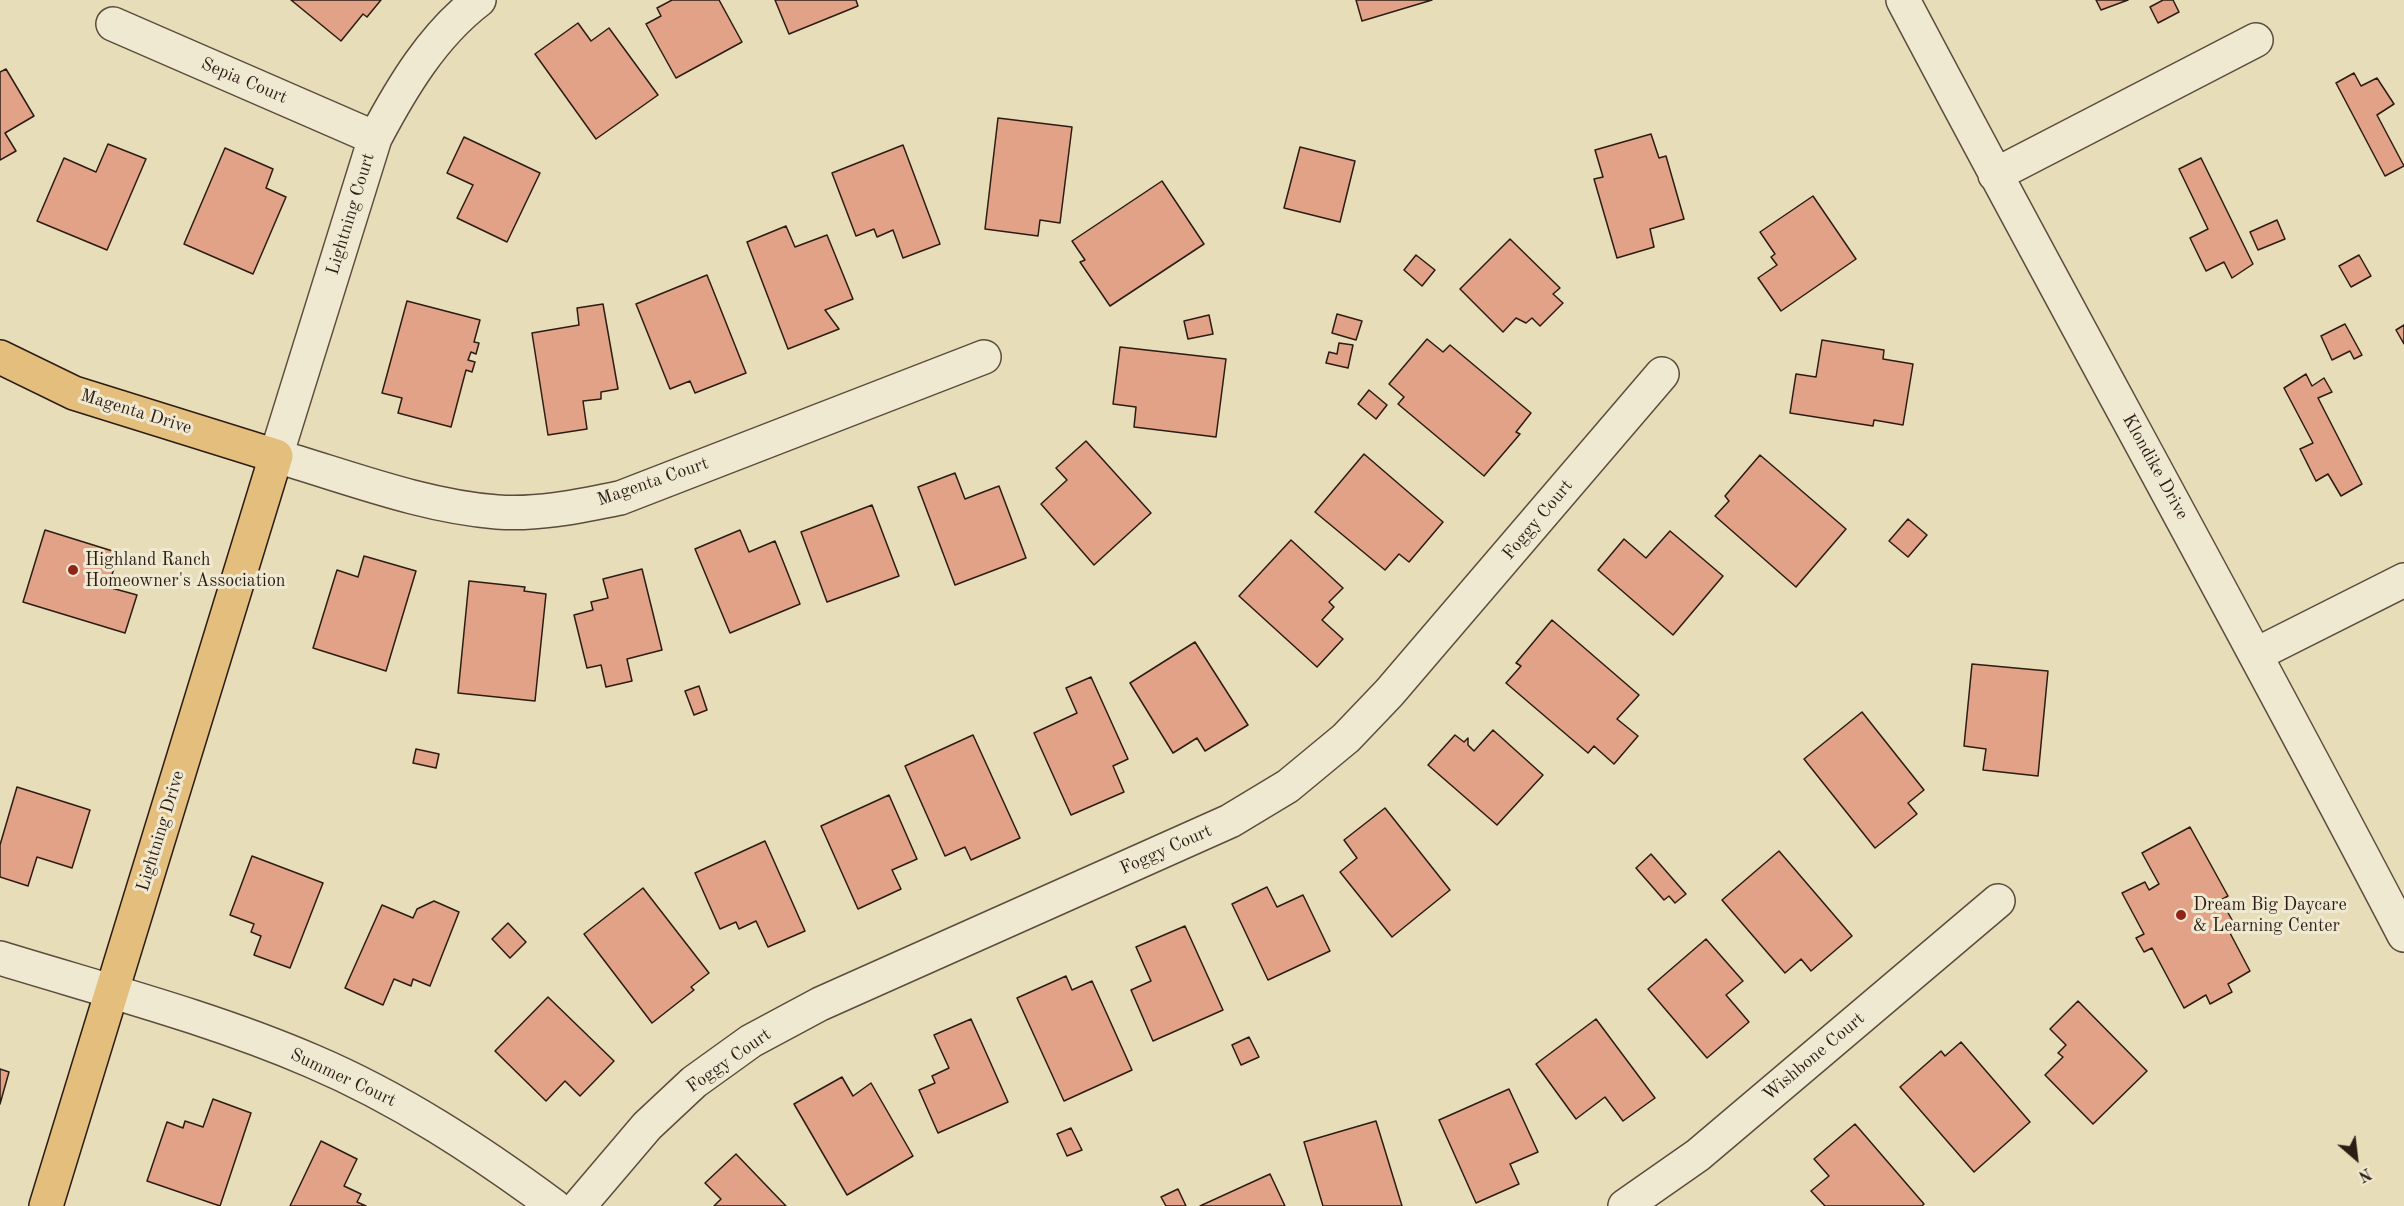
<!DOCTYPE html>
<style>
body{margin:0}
#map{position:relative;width:2404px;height:1206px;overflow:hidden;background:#e8ddb9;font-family:"Old Standard TT",serif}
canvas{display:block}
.north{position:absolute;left:2326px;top:1128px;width:60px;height:60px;-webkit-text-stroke:4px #f0e9d2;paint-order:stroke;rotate:152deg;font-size:16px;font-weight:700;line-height:24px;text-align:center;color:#2c1c13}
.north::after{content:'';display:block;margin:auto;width:21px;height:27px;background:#2c1c13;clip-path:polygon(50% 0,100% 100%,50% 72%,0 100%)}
</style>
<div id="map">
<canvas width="2404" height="1206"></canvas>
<div class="north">N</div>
</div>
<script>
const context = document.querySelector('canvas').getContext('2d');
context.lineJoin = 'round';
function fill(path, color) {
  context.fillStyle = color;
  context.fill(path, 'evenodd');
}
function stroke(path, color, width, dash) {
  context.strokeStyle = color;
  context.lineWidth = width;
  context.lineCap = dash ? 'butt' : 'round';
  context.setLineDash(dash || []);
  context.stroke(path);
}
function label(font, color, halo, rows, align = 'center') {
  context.font = font + ' "Old Standard TT",serif';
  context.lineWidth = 6;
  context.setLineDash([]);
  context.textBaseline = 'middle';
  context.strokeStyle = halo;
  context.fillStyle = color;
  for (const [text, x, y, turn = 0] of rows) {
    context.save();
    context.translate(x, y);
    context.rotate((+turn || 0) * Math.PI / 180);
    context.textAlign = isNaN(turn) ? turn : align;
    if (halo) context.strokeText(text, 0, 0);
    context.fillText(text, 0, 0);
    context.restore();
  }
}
const building = new Path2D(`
 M291,0H381L367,17L363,14L341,41Z
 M672,0H719L742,42L676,78L646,24L661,16L657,8Z
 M775,0H856L858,6L789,34Z
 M1356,0H1432L1362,21Z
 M2096,0H2128L2101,10Z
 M2163,0H2173L2179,12L2158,23L2150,7Z
 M578,23L591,41L609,28L658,95L596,139L535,54Z
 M6,69L34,116L5,133L16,151L0,160V72Z
 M2354,73L2361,86L2377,78L2394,104L2377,115L2404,166L2385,176L2336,83Z
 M998,118L1072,127L1060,223L1040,220L1038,236L985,229Z
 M1651,134L1659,158L1666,156L1684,219L1650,229L1654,247L1617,258L1594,179L1603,177L1595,150Z
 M464,137L540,173L507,242L457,218L473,185L447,173Z
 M108,144L146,159L107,250L37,221L64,158L96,172Z
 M903,145L940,244L903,258L893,230L877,237L874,229L856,236L832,173Z
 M1300,147L1355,161L1340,222L1284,208Z
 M225,148L273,169L266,188L286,197L253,274L184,244Z
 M2201,158L2253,264L2232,278L2224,262L2206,271L2190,238L2208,229L2179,169Z
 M1162,181L1204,244L1110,306L1080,262L1085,260L1072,241Z
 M1813,196L1856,259L1781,311L1758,278L1777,265L1771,257L1775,254L1760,232Z
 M2277,220L2285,239L2258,250L2250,232Z
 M786,226L795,247L827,235L853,299L825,310L839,329L788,349L747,242Z
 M1510,239L1560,288L1553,294L1563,303L1540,326L1532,318L1526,323L1516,318L1503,332L1460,289Z
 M1416,255L1435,270L1422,286L1404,270Z
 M2359,255L2371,276L2351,287L2339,266Z
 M707,275L746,373L695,393L690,381L670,389L636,304Z
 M407,301L480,320L474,342L479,343L476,354L471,352L468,360L475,362L472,372L466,370L451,427L398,413L402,398L382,393Z
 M603,304L618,389L601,392V399L583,401L587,429L548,435L532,333L579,325L577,308Z
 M1337,314L1362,321L1356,340L1332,333Z
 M1209,315L1213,334L1188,339L1184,321Z
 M2345,324L2362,355L2354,359L2350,351L2332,360L2321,336Z
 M2404,325V344L2396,330Z
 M1427,339L1443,352L1450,345L1531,413L1516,432L1520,434L1484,476L1398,404L1404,397L1389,384Z
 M1822,340L1884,350L1883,359L1913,364L1903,425L1874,420L1873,426L1790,413L1796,374L1816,377Z
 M1339,343L1353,345L1348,368L1326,363L1329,352L1337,354Z
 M1120,347L1226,359L1216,437L1134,427L1136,407L1113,404Z
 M2306,374L2312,386L2324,378L2332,392L2318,398L2362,484L2341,496L2328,474L2316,481L2300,449L2313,443L2284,388Z
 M1369,390L1387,405L1376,419L1358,404Z
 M1086,441L1151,513L1094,565L1041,504L1067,480L1056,468Z
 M1364,454L1443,522L1409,562L1399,554L1385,570L1315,512Z
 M1760,455L1846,529L1796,587L1715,516L1729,501L1725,496Z
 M955,473L965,499L999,486L1026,558L955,585L918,487Z
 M872,505L899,576L827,602L801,532Z
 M1908,519L1927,535L1908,557L1889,541Z
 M45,530L119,553L108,587L137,595L125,633L23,602Z
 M740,530L749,552L775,541L800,604L730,633L695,549Z
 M1670,531L1723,576L1673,635L1598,570L1624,539L1646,558Z
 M1291,540L1343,588L1329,602L1334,607L1322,620L1343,639L1317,667L1239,596Z
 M364,556L416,571L386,671L313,648L337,570L358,577Z
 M642,569L662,650L627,659L632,681L606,687L601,665L587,668L574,615L593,610L591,602L608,598L603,579Z
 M469,581L525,587L524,591L546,594L535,701L458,693Z
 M1552,620L1639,695L1617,719L1638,736L1614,764L1594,746L1588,753L1506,683L1521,666L1516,663Z
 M1195,642L1248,725L1205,751L1197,738L1173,753L1130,683Z
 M1972,664L2048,671L2038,776L1983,770L1986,749L1964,746Z
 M1091,677L1128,759L1113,766L1124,792L1071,815L1034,733L1077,713L1066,688Z
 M699,686L707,710L694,715L685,691Z
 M1862,712L1924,790L1908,803L1917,814L1875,848L1804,759Z
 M1493,730L1543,775L1497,825L1428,765L1455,735L1464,742L1468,738V745L1474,751Z
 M973,735L1020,838L971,860L965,847L945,856L905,766Z
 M416,749L439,754L436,768L413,763Z
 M17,787L90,810L72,868L37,857L28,886L0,877V845Z
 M889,795L917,859L892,870L901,889L858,909L821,826Z
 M1385,808L1450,890L1392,937L1340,872L1357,858L1344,840Z
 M2190,827L2228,896L2221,900L2237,929L2230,933L2250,971L2228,984L2232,992L2210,1004L2206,995L2184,1008L2152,948L2144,952L2136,938L2144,934L2122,893L2145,882L2149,890L2159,884L2142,853Z
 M765,841L805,931L768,947L756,921L739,929L736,922L720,929L695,873Z
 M1779,851L1852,936L1811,971L1801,959L1785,973L1722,900Z
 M1651,854L1686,894L1675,903L1669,896L1664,900L1636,868Z
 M252,856L323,883L290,968L254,955L261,936L251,932L254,924L230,915Z
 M1267,887L1277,907L1303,895L1330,951L1268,980L1232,904Z
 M643,888L709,973L691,987L694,990L652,1023L584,934Z
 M434,901L459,912L430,986L413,979L411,986L394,979L383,1005L345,988L382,905L413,918L417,909Z
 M508,923L526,942L510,958L492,939Z
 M1185,926L1223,1010L1153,1041L1131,990L1151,981L1136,947Z
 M1706,939L1743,981L1726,995L1749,1022L1707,1058L1648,989Z
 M1066,976L1072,990L1092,981L1132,1070L1064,1101L1017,998Z
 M548,997L614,1061L580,1096L565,1081L546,1101L495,1051Z
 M2078,1001L2147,1071L2093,1124L2045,1075L2063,1057L2058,1053L2066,1045L2050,1029Z
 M971,1019L1008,1102L938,1133L919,1090L935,1083L932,1076L949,1068L934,1035Z
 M1596,1019L1655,1098L1623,1121L1605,1097L1576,1119L1536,1064Z
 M1249,1037L1259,1057L1241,1065L1232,1045Z
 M1961,1042L2030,1122L1974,1172L1900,1087L1941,1051L1945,1056Z
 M0,1069L9,1072L0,1104Z
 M842,1077L853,1096L871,1083L913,1156L847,1195L794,1104Z
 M1509,1089L1538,1152L1510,1164L1519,1184L1476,1203L1439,1120Z
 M213,1099L251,1113L220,1206L147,1181L167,1122L183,1128L185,1121L203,1127Z
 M1376,1121L1402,1206H1323L1304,1142Z
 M1855,1124L1924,1204L1922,1206H1825L1811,1191L1829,1176L1814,1159Z
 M1071,1128L1082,1150L1067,1156L1057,1134Z
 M321,1141L357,1159L344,1186L361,1194L357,1202L366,1206H290Z
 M736,1154L786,1206H714L721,1199L705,1183Z
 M1270,1174L1285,1206H1200Z
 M1178,1189L1186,1206H1166L1161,1197Z`);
fill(building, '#e2a287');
stroke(building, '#2c1c13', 1.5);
const minor = new Path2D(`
 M479,0C433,35 402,87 375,138L276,456C348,477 422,506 497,512C539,515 580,506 620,498L984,357
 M1903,0C2068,313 2241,622 2404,935
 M113,24L375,138
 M1995,175L2256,40
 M2257,654L2404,580
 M0,958C104,990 212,1018 312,1061C399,1098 478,1150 554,1206
 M579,1206L647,1126L694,1082L751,1041L820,1004L1230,821L1288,786L1346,738L1389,693L1662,374
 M1625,1206L1698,1155L1998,901`);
const major = new Path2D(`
 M0,357L74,393L276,456L46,1206`);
stroke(minor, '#5b4c3c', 36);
stroke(major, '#2c1c13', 36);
stroke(minor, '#f0e9d2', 33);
stroke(major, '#e4be7c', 33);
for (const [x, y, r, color] of [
 [73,570,6,"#8f2418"],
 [2181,915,6,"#8f2418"]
]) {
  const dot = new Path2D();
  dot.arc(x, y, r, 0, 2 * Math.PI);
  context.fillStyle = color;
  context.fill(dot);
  stroke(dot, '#f0e9d2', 2);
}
label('18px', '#2c1c13', '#f0e9d2', [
 ["Sepia Court",244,81,23],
 ["Lightning Court",351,214,-73],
 ["Magenta Drive",136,412,17],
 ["Klondike Drive",2155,467,61],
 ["Magenta Court",653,482,-19],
 ["Foggy Court",1538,520,-50],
 ["Lightning Drive",161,831,-73],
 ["Foggy Court",1166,850,-24],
 ["Wishbone Court",1814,1057,-40],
 ["Foggy Court",729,1061,-35],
 ["Summer Court",343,1078,25]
]);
label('18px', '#2c1c13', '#f0e9d2', [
 ["Highland Ranch",85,560],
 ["Homeowner's Association",85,581],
 ["Dream Big Daycare",2193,905],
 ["& Learning Center",2193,926]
], 'left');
</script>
